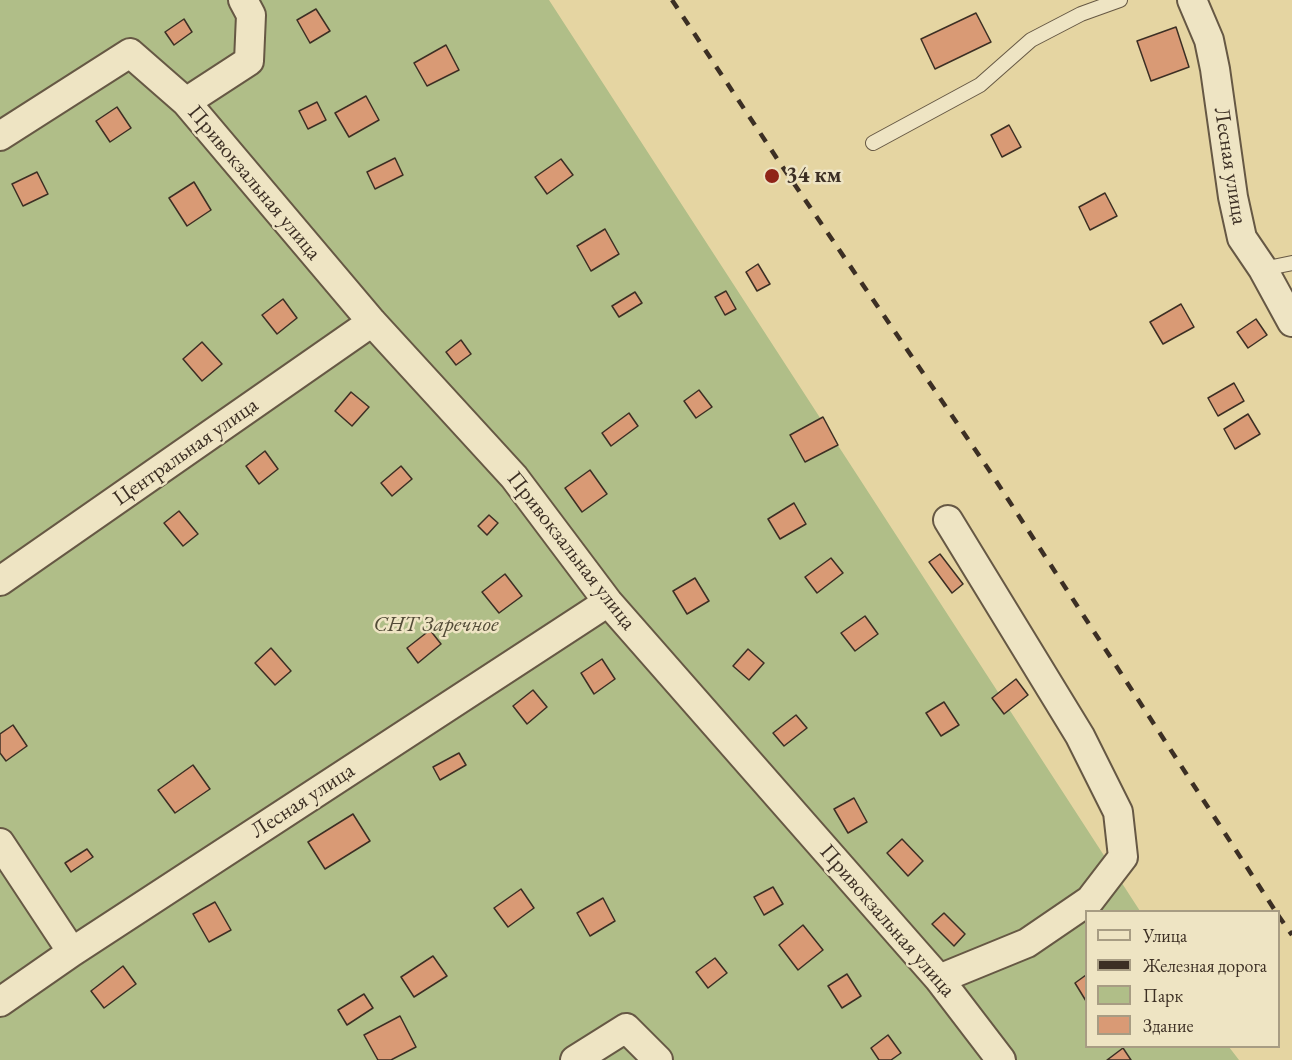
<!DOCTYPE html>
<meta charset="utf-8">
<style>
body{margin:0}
#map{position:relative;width:1292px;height:1060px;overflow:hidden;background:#e5d5a2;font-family:"EB Garamond",serif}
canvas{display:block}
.legend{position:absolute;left:1085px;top:910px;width:195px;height:138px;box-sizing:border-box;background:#eee4c3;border:2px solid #a79c83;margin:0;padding:8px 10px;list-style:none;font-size:18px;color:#3c2f24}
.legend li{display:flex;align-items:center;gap:12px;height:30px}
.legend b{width:30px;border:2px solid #a79c83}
</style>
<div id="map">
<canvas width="1292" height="1060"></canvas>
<ul class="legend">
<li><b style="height:8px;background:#eee4c3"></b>Улица</li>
<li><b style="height:8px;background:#3c2f24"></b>Железная дорога</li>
<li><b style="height:16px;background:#b0be88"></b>Парк</li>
<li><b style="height:16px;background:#d99a75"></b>Здание</li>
</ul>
</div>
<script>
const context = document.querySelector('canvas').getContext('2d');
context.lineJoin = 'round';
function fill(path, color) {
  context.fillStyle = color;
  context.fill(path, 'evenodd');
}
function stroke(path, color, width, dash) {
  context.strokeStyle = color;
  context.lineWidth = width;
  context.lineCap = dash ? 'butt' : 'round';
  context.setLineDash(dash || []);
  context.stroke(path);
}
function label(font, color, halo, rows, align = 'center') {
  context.font = font + ' "EB Garamond",serif';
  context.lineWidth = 5;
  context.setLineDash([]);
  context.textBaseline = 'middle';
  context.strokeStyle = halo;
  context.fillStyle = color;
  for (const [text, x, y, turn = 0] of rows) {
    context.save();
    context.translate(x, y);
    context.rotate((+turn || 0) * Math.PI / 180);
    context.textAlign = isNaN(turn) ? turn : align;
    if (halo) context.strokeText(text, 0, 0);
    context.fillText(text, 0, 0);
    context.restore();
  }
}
fill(new Path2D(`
 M0,0H549L1140,911L1086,912V1046L1229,1047L1239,1060H0Z`), '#b0be88');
const building = new Path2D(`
 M316,9L330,31L310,43L297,20Z
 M976,13L991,42L935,69L921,39Z
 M184,19L192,32L174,45L165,32Z
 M1176,27L1189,67L1151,81L1137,41Z
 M446,45L459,70L427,86L414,63Z
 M366,96L379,120L349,137L335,113Z
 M317,102L326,120L308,129L299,111Z
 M117,107L131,128L110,142L96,121Z
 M1009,125L1021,147L1002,157L991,135Z
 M395,158L403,175L375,189L367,172Z
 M561,159L573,175L547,194L535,177Z
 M37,172L48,194L23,206L12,184Z
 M194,182L211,210L187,226L169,198Z
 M1105,193L1117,216L1090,230L1079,207Z
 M605,229L619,254L591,271L577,246Z
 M758,264L770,284L757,291L746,272Z
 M726,291L736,309L725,315L715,297Z
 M635,292L642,303L619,317L612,306Z
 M283,299L297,318L277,334L262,315Z
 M1181,304L1194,327L1163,344L1150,322Z
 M1256,319L1267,335L1248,348L1237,332Z
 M461,340L471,354L456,365L446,352Z
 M202,342L222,364L202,381L183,359Z
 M1234,383L1244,401L1218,416L1208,398Z
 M699,390L712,407L696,418L684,401Z
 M351,392L369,407L352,426L335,411Z
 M629,413L638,426L611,446L602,433Z
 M1248,414L1260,434L1235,449L1224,429Z
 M823,417L838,445L805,462L790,435Z
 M265,451L278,469L259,484L246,466Z
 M401,466L412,479L392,496L381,483Z
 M590,470L607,494L582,512L565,488Z
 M794,503L806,524L780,539L768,519Z
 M179,511L198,534L183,546L164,523Z
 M489,515L498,523L487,535L478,526Z
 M940,554L963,584L952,593L929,562Z
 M831,558L843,573L817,593L805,577Z
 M505,574L522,596L499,613L482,592Z
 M695,578L709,601L687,614L673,591Z
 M865,616L878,634L855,651L841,633Z
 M430,630L441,644L418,663L407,648Z
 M271,648L291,671L275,685L255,663Z
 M748,649L764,663L749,680L733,666Z
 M602,659L615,679L594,694L581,673Z
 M1016,679L1028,695L1004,714L992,698Z
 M533,690L547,707L527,724L513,706Z
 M944,702L959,725L941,736L926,713Z
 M796,715L807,728L784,746L773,733Z
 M13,725L27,746L6,761L0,753V734Z
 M459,753L466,765L440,780L433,767Z
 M193,765L210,789L175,813L158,790Z
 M854,798L867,822L848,833L834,809Z
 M353,814L370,841L325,869L308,842Z
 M902,839L923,861L908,876L887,853Z
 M87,849L93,857L71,872L65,863Z
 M773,887L783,904L764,915L754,897Z
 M521,889L534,908L508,927L494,908Z
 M603,898L615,921L590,936L577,913Z
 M215,902L231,930L209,942L193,914Z
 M944,913L965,934L954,946L932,924Z
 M803,925L823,950L798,970L779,945Z
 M433,956L447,976L414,997L401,977Z
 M715,958L727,973L708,988L696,972Z
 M123,966L136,984L104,1008L91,991Z
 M847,974L861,996L842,1008L828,986Z
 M1086,975V1001L1075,983Z
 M364,994L373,1008L347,1025L338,1010Z
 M400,1016L416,1047L391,1060H378L364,1035Z
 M888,1035L901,1053L891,1060H879L871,1048Z
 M1123,1048L1131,1060H1107Z`);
fill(building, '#d99a75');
stroke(building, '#3c2f24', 1.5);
const service = new Path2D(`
 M873,143L980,85L1031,40L1081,14L1120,0
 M1263,269L1292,263`);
const minor = new Path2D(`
 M1192,0L1209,40L1215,69L1233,197L1242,238L1263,269L1292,322
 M186,102L249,61L251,15L243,0
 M0,136L130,53L186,102L372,322L514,477L608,602L939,979L1001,1060
 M0,581L372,322
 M0,843L72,952
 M939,979L1027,943L1090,900L1123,857L1118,812L1080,736L948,520
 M0,1002L72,952L608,602
 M575,1060L626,1028L658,1060`);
stroke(service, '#665844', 16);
stroke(minor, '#665844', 32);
stroke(service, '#eee4c3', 14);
stroke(minor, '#eee4c3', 28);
stroke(new Path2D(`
 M672,0L780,163L989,470L1276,912
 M1278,915L1292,935`), '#3c2f24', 4.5, [10, 10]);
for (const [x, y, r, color] of [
 [772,176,8,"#8f2418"]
]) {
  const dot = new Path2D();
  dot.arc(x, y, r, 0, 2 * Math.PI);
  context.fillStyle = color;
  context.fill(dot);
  stroke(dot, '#eee4c3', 2);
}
label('22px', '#3c2f24', '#eee4c3', [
 ["Лесная улица",1230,166,81],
 ["Привокзальная улица",254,183,50],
 ["Центральная улица",186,452,-35],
 ["Привокзальная улица",571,551,52],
 ["Лесная улица",303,801,-33],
 ["Привокзальная улица",887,921,49]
]);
label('bold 22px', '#3c2f24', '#eee4c3', [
 ["34 км",786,176]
], 'left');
label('italic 22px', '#534c38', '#eee4c3', [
 ["СНТ Заречное",436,625]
]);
</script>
